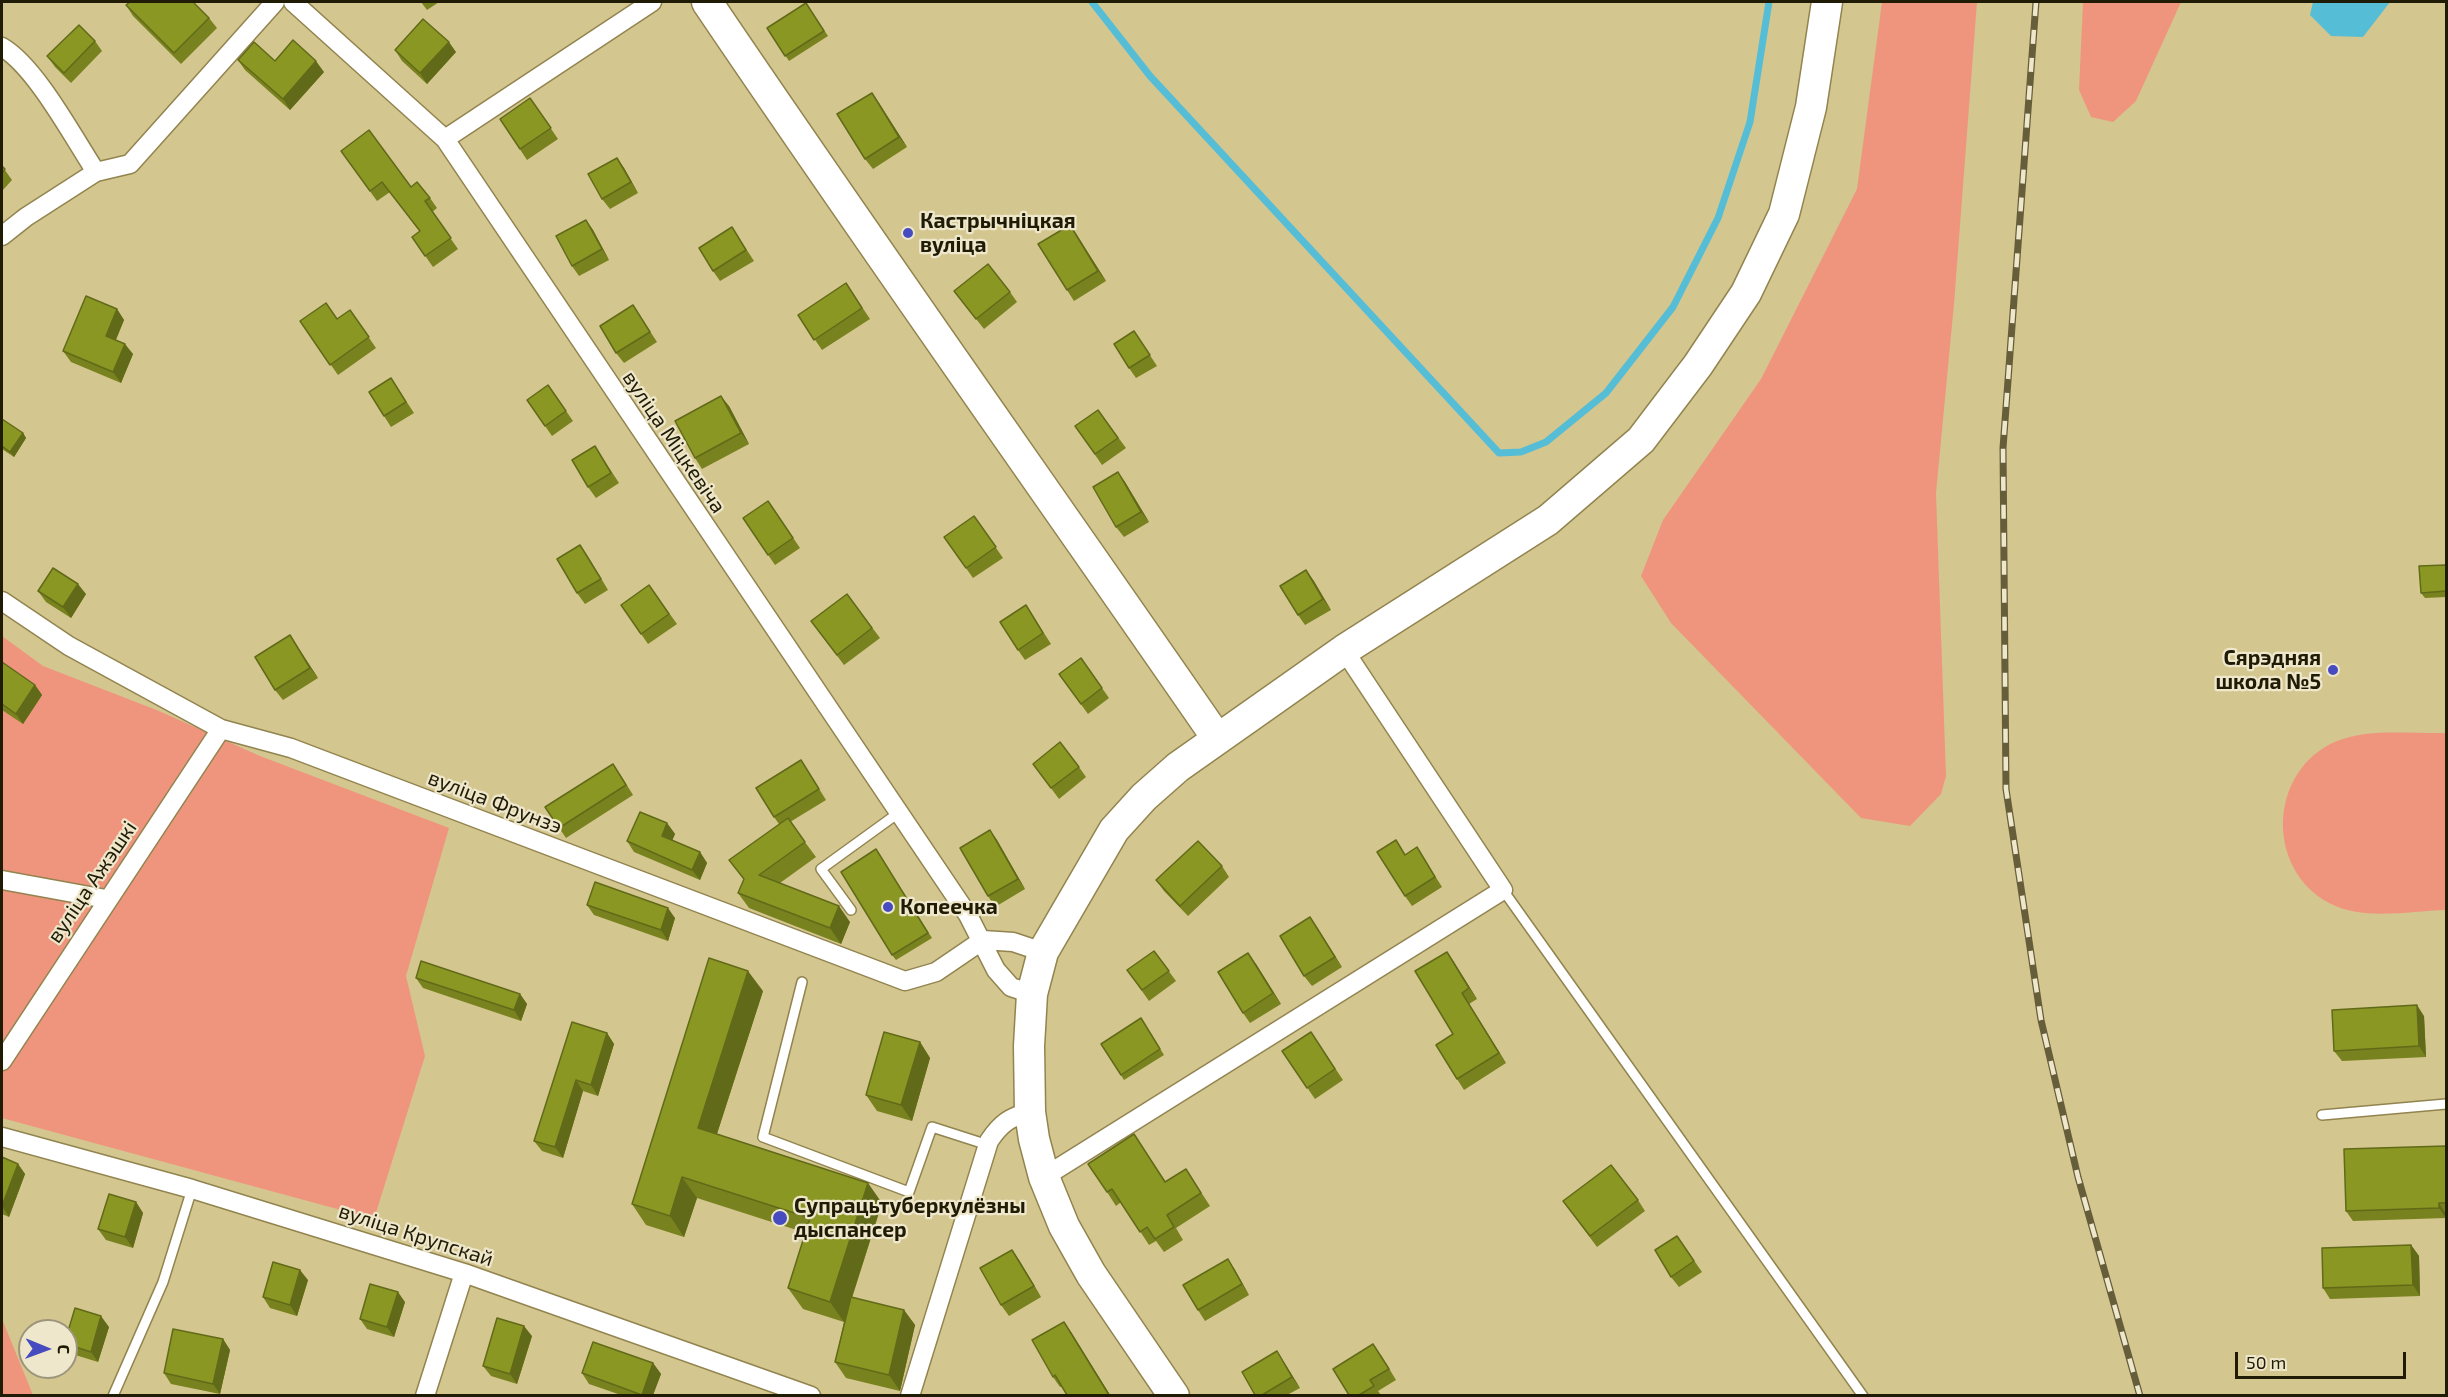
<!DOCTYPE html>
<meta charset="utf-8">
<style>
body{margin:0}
#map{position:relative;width:2448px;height:1397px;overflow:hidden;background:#d4c68f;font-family:"Exo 2",sans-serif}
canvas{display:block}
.frame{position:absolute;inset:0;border:3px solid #201b05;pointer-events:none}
.north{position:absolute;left:18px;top:1319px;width:60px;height:60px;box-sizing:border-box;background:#eee7cb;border:2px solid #9c957c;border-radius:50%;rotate:91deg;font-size:16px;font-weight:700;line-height:24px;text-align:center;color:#201b05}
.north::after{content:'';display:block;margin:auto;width:21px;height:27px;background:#464bc0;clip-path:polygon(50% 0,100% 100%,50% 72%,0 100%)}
.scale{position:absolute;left:2235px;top:1352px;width:171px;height:27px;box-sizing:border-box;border:3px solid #201b05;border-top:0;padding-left:8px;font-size:18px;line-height:21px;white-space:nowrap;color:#201b05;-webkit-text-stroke:4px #eee7cb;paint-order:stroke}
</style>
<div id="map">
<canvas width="2448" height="1397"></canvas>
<div class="frame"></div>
<div class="north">С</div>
<div class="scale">50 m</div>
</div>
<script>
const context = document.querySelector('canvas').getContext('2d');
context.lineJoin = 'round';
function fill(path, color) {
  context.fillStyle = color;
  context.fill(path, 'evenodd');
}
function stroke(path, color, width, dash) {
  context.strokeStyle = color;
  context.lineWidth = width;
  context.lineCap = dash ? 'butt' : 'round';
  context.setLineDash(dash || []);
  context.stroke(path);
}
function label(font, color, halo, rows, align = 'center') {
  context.font = font + ' "Exo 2",sans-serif';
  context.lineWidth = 4.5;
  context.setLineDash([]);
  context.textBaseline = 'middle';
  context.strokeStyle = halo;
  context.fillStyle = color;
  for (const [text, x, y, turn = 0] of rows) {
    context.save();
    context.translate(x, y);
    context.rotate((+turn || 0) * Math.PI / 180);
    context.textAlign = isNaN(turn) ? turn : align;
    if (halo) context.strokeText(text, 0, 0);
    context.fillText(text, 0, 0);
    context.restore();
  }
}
fill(new Path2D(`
 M1882,2H1977L1954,304L1936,493L1946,776L1941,794L1910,826L1861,818L1671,623L1641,576L1663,520L1761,379L1857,189Z
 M2083,2H2181L2136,101L2113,122L2091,117L2079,90Z
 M2,636L43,666L159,711L260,756L449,828L406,976L425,1056L374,1219L2,1118Z
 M2446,733V910C2409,911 2363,921 2329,903C2264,868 2269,769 2337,741C2369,728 2412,734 2446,733Z
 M2,1319L33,1395H2Z`), '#ef957e');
fill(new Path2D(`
 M2313,2H2390L2363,37L2331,36L2310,15Z`), '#55bdd5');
stroke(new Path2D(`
 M1092,2L1150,76L1499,453L1521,452L1546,442L1606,393L1673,307L1718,218L1750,122L1769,2`), '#55bdd5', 7);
const lane = new Path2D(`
 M1503,890L1863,1396
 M851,910L821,869L897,814
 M802,982L763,1137L909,1192L932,1127L988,1145
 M2322,1115L2446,1104
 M113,1396L163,1282L192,1189`);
const street = new Path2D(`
 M293,2L445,139L968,915L996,970L1011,987L1032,994
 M2,47C36,67 73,137 96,172
 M445,139L652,2
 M2,236L26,217L96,172L130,164L275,2
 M2,601L69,646L221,729L291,748L905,981L936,972L983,940
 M2,880L106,899
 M983,940L1013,942L1043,952
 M2,1061L221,729
 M2,1137L192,1189L464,1273L811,1396
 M1044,1177L1503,890L1344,650
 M425,1396L464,1273
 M910,1396L989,1141C1001,1123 1010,1117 1030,1112`);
const primary = new Path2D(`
 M707,2C874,249 1047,492 1217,738
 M1174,1396L1091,1274L1064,1226L1044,1177L1034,1139L1030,1112L1029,1046L1032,994L1043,952L1114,830L1144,797L1178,767L1344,650L1548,520L1641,440L1698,365L1746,293L1784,214L1811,107L1827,2`);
stroke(lane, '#92844f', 12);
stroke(street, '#92844f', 21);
stroke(primary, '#92844f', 33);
stroke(lane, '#fff', 9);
stroke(street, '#fff', 18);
stroke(primary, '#fff', 30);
const rail = new Path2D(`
 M2036,2L2003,448L2006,789L2041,1020L2078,1177L2140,1396`);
stroke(rail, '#665e3b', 7);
stroke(rail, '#eee7cb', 4.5, [14]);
fill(new Path2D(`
 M421,2H439L427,10Z
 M806,3L828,36L789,61L767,28Z
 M126,5L209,18L217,28L181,64L133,16Z
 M95,41L102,51L71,83L55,67L47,56Z
 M395,50L456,52L427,84L402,61Z
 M238,60L275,61L324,72L290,110L245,70Z
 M530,98L558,139L527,160L500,119Z
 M879,103L907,147L873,169L865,159Z
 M341,151L411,187L430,198L437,208L432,212L458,249L433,267L412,237L420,232L390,192L377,201Z
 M617,158L624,168L638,193L610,209L602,199Z
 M2,166L12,180L2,191Z
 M586,220L593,230L609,260L579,276L572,266Z
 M1070,225L1106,281L1074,301L1067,290Z
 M732,227L754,261L720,281L713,271Z
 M846,283L870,319L822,350L798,315Z
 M954,291L1010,292L1017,302L984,329Z
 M633,305L657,342L624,363L616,353Z
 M117,309L124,320L116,340L133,354L121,383L71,362L63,351Z
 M350,310L376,348L338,375L300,321L337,319Z
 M1134,331L1157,366L1136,378L1129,368Z
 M391,378L414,413L391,427L384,416Z
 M548,385L573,421L552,436L527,400Z
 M729,406L749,444L702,469L695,458Z
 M1098,410L1126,448L1102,465L1075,426Z
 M2,420L23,433L26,438L14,457L2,449Z
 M595,446L619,483L596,498L588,487Z
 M1118,472L1125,482L1149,522L1124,537L1116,527Z
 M768,501L800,548L775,565L743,518Z
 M974,516L1003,558L973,578L944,537Z
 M580,545L608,590L585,604L577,593Z
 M2446,565V597L2425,598L2421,593Z
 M1306,570L1331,610L1305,625L1298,615Z
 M649,585L677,624L648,644L621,605Z
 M38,591L86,594L71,618L46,602Z
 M847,594L880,638L844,665L811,621Z
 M1033,616L1051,644L1025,660L1018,650Z
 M290,635L318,678L283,700L275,690Z
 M1081,658L1109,698L1088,714L1059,674Z
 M2,662L35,685L42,695L23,724L2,710Z
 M1033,764L1079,767L1086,777L1059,799Z
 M808,771L826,800L790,822L816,857L780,883L850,922L841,944L749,908L738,893L779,824L774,817Z
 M620,774L633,795L566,838L545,807Z
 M667,823L675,834L672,840L700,852L707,863L700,880L634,852L627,841Z
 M990,830L997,840L1025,889L995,907L988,896Z
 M1417,847L1442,887L1412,906L1405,896L1406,854Z
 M876,849L932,938L896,960L892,955Z
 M1222,866L1229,877L1188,916L1164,891L1156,880Z
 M587,905L675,918L668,941L594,915Z
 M1310,917L1342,967L1312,986L1304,976Z
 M1154,951L1176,981L1149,1001L1127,970Z
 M1447,952L1477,999L1469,1004L1506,1063L1464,1090L1457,1079Z
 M1256,964L1281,1004L1250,1023L1243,1013Z
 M416,978L520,994L527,1004L521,1021L423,988Z
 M763,991L717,1134L882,1203L852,1298L904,1310L915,1325L900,1391L846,1378L835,1362L844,1322L803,1309L788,1288L806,1233L697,1198L684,1237L646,1225L632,1204Z
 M2424,1016L2426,1057L2342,1061L2334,1051Z
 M1141,1018L1164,1055L1124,1080L1101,1044Z
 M1311,1032L1343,1080L1315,1099L1282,1051Z
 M607,1033L614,1044L598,1096L583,1091L563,1158L542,1151L534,1141Z
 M920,1042L930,1058L912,1121L877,1111L866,1095Z
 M1134,1134L1166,1182L1186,1169L1210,1206L1176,1228L1183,1240L1164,1252L1156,1241L1149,1245L1121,1202L1116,1206L1107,1192Z
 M2446,1146V1218L2353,1221L2346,1211Z
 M2,1157L18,1164L25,1174L9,1217L2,1214Z
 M1638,1200L1645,1211L1597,1247L1563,1201Z
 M136,1202L143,1213L133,1248L106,1240L98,1229Z
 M1677,1236L1702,1272L1679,1287L1671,1277Z
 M2411,1245L2419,1256L2420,1296L2330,1299L2323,1288Z
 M1228,1259L1235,1270L1249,1295L1205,1321L1198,1310Z
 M1019,1260L1041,1297L1009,1316L1001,1305Z
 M308,1280L297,1316L270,1308L263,1297Z
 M405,1302L394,1337L367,1329L360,1319Z
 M1064,1322L1071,1332L1110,1395H1067L1062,1386L1060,1387L1053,1377Z
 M109,1327L98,1362L72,1354L66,1347V1338Z
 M532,1336L517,1384L491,1376L483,1366Z
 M223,1339L230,1350L220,1394L171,1384L164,1373Z
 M1381,1355L1396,1380L1378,1391L1381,1395H1349Z
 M1284,1362L1300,1388L1287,1395H1255Z
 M653,1363L661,1374L653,1395H621L589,1384L582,1373Z`), '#78821e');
fill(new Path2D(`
 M449,42L456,52L427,84L420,73Z
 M316,61L324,72L290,110L283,99Z
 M872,93L879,103L907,147L899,137Z
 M617,158L624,168L638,193L631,182Z
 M586,220L593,230L609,260L602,249Z
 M1070,225L1077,235L1106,281L1098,271Z
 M117,309L124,320L113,346L106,336Z
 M125,344L133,354L121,383L113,372Z
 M721,396L729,406L749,444L741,433Z
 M23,433L26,438L14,457L10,452Z
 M1118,472L1125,482L1149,522L1141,512Z
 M580,545L587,555L608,590L601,579Z
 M1306,570L1314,581L1331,610L1323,599Z
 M78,584L86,594L71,618L63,607Z
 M290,635L297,646L318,678L310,668Z
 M35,685L42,695L23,724L16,714Z
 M667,823L675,834L670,846L662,836Z
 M990,830L997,840L1025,889L1018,879Z
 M700,852L707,863L700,880L692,870Z
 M839,906L850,922L841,944L830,928Z
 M668,908L675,918L668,941L661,930Z
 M1310,917L1317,927L1342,967L1335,957Z
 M1447,952L1454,962L1477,999L1469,988Z
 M1248,953L1256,964L1281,1004L1273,993Z
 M748,971L763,991L712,1149L698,1128Z
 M1462,993L1469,1004L1506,1063L1499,1053Z
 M520,994L527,1004L521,1021L514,1010Z
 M2417,1005L2424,1016L2426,1057L2419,1046Z
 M607,1033L614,1044L598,1096L591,1085Z
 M920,1042L930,1058L912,1121L901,1105Z
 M576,1080L583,1091L563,1158L555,1147Z
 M18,1164L25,1174L9,1217L2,1206Z
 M682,1177L697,1198L684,1237L670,1216Z
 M868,1183L882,1203L844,1322L830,1302Z
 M136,1202L143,1213L133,1248L125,1237Z
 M2439,1203L2446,1214V1218L2439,1208Z
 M2411,1245L2419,1256L2420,1296L2413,1285Z
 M1012,1250L1019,1260L1041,1297L1034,1286Z
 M1228,1259L1235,1270L1249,1295L1242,1284Z
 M300,1270L308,1280L297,1316L290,1305Z
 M398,1292L405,1302L394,1337L387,1327Z
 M904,1310L915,1325L900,1391L889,1375Z
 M101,1316L109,1327L98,1362L91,1352Z
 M1064,1322L1071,1332L1110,1395H1109Z
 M524,1326L532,1336L517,1384L510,1374Z
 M223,1339L230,1350L220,1394L213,1384Z
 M1277,1351L1284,1362L1300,1388L1292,1377Z
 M653,1363L661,1374L653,1395H642Z`), '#616a18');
const building = new Path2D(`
 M130,2H193L209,18L174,53L126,5Z
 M806,3L824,31L785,56L767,28Z
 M423,19L449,42L420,73L395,50Z
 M79,25L95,41L64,73L47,56Z
 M293,40L316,61L283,99L238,60L254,42L275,61Z
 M872,93L899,137L865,159L837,114Z
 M530,98L551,128L520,149L500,119Z
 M369,130L411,187L417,182L430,198L425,201L451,238L425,256L412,237L420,231L382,182L370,191L341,151Z
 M617,158L631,182L602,199L588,174Z
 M2,166L5,169L2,173Z
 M586,220L602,249L572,266L556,236Z
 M1070,225L1098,271L1067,290L1038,244Z
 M732,227L746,250L713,271L699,248Z
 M988,264L1010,292L976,319L954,291Z
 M846,283L862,308L814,340L798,315Z
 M86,296L117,309L106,336L125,344L113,372L63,351Z
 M326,303L337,319L350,310L369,337L330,365L300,321Z
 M633,305L650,332L616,353L600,326Z
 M1134,331L1150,355L1129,368L1114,344Z
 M391,378L406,402L384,416L369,392Z
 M548,385L566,411L545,426L527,400Z
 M721,396L741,433L695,458L675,421Z
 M1098,410L1118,438L1095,454L1075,426Z
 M2,419L23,433L10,452L2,446Z
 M595,446L611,473L588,487L572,460Z
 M1118,472L1141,512L1116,527L1093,487Z
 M768,501L793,538L768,555L743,518Z
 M974,516L996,547L966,568L944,537Z
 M580,545L601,579L577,593L557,559Z
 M2446,565V591L2421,593L2419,566Z
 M53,568L78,584L63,607L38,591Z
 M1306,570L1323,599L1298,615L1280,586Z
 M649,585L669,614L641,634L621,605Z
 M847,594L872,628L837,655L811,621Z
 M1026,605L1043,633L1018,650L1000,622Z
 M290,635L310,668L275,690L255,657Z
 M1081,658L1102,688L1081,704L1059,674Z
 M2,662L35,685L16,714L2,704Z
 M1060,742L1079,767L1051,788L1033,764Z
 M801,760L819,789L774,817L756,788Z
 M613,764L626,785L559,828L545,807Z
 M640,812L667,823L662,836L700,852L692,870L627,841Z
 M788,818L805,842L759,875L839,906L830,928L738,893L744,879L729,860Z
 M990,830L1018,879L988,896L960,848Z
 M1396,840L1405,855L1417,847L1435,877L1405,896L1377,852Z
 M1198,841L1222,866L1180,906L1156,880Z
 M876,849L928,933L892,955L841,872Z
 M595,882L668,908L661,930L587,905Z
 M1310,917L1335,957L1304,976L1280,936Z
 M1154,951L1169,971L1142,990L1127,970Z
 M1447,952L1469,988L1462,993L1499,1053L1457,1079L1436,1045L1453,1034L1415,971Z
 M1248,953L1273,993L1243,1013L1218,972Z
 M709,958L748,971L698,1128L868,1183L830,1302L788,1288L810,1218L682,1177L670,1216L632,1204Z
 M421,961L520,994L514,1010L416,978Z
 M2417,1005L2419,1046L2334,1051L2332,1010Z
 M1141,1018L1160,1049L1121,1075L1101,1044Z
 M572,1022L607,1033L591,1085L576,1080L555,1147L534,1141Z
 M884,1032L920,1042L901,1105L866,1095Z
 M1311,1032L1335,1069L1307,1088L1282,1051Z
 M1134,1134L1165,1182L1186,1169L1201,1193L1167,1215L1174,1227L1155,1239L1147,1227L1140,1232L1112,1189L1107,1192L1088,1164Z
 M2446,1146V1203H2439V1208L2346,1211L2344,1149Z
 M2,1157L18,1164L2,1206Z
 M1611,1165L1638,1200L1590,1236L1563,1201Z
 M109,1194L136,1202L125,1237L98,1229Z
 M1677,1236L1694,1261L1671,1277L1655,1250Z
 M2411,1245L2413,1285L2323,1288L2322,1248Z
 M1012,1250L1034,1286L1001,1305L980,1268Z
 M1228,1259L1242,1284L1198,1310L1183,1285Z
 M273,1262L300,1270L290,1305L263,1297Z
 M370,1284L398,1292L387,1327L360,1319Z
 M851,1297L904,1310L889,1375L835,1362Z
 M75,1308L101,1316L91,1352L66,1344V1338Z
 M497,1318L524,1326L510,1374L483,1366Z
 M1064,1322L1109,1395H1067L1055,1375L1053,1377L1032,1340Z
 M173,1329L223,1339L213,1384L164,1373Z
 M593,1342L653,1363L642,1395L582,1373Z
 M1373,1344L1389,1369L1370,1380L1374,1386L1359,1395H1349L1333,1369Z
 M1277,1351L1292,1377L1262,1395H1255L1242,1372Z`);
fill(building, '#8b9723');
stroke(building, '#616a18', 1.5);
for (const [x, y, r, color] of [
 [908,233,6,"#464bc0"],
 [2333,670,6,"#464bc0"],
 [888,907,6,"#464bc0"],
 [780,1218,8,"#464bc0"]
]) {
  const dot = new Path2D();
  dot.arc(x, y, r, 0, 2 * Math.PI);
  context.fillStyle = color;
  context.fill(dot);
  stroke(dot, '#eee7cb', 2);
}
label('bold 21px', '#201b05', '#eee7cb', [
 ["Кастрычніцкая",920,221],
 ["вуліца",920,245],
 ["Сярэдняя",2321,658,"right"],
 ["школа №5",2321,682,"right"],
 ["Копеечка",900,907],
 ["Супрацьтуберкулёзны",794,1206],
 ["дыспансер",794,1230]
], 'left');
label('21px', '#201b05', '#eee7cb', [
 ["вуліца Міцкевіча",674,442,56],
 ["вуліца Фрунзэ",495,802,21],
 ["вуліца Ажэшкі",92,882,-56],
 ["вуліца Крупскай",416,1235,18]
]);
</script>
